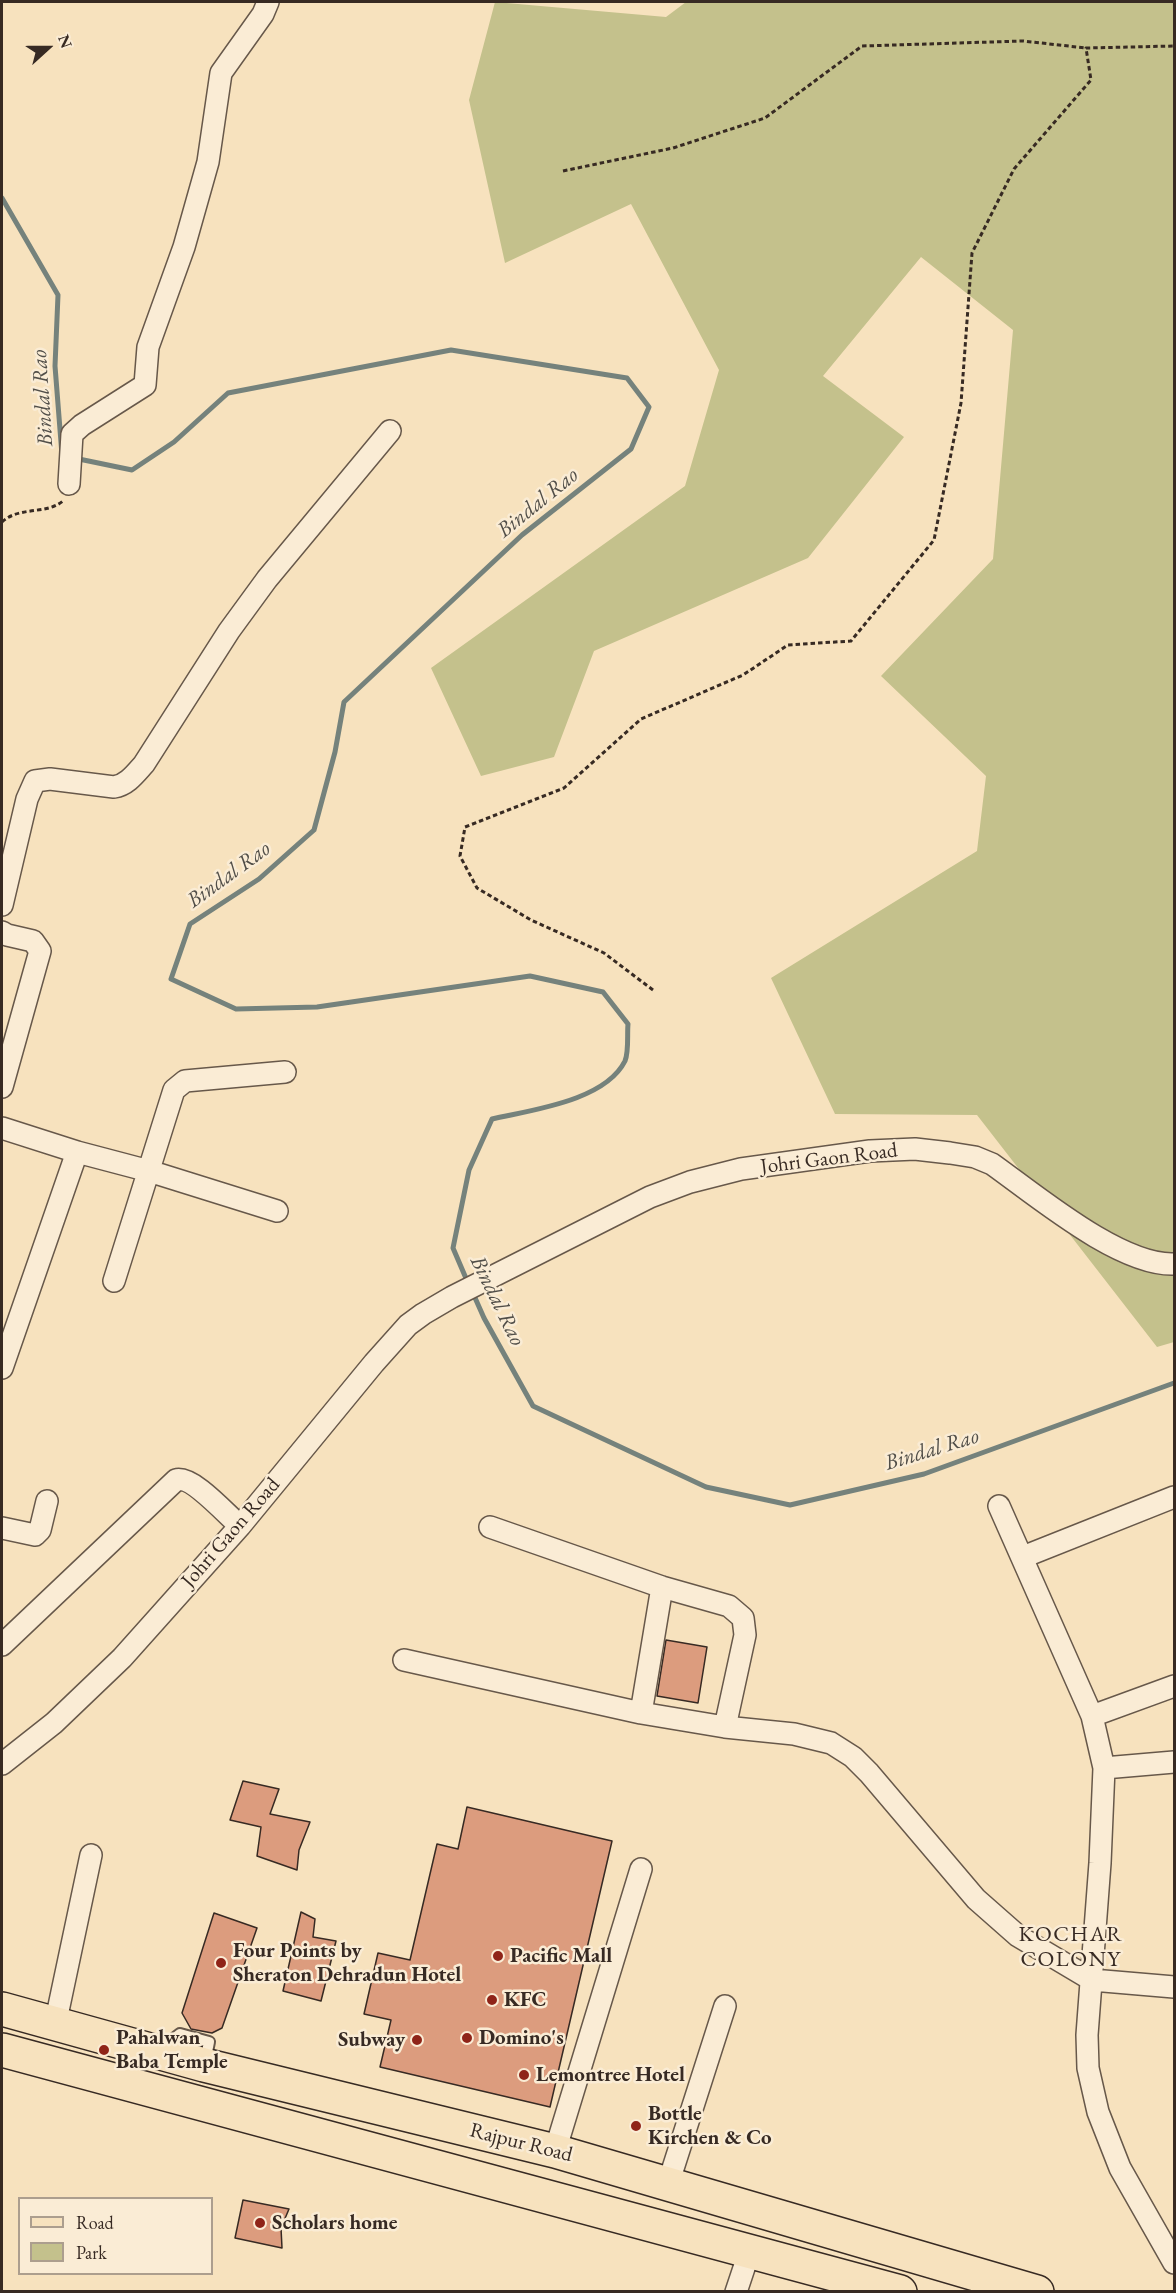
<!DOCTYPE html>
<style>
body{margin:0}
#map{position:relative;width:1176px;height:2293px;overflow:hidden;background:#f7e2be;font-family:"EB Garamond",serif}
canvas{display:block}
.frame{position:absolute;inset:0;border:3px solid #372a23;pointer-events:none}
.legend{position:absolute;left:18px;top:2197px;width:195px;height:78px;box-sizing:border-box;background:#faecd5;border:2px solid #ac9e8e;margin:0;padding:8px 10px;list-style:none;font-size:18px;color:#372a23}
.legend li{display:flex;align-items:center;gap:12px;height:30px}
.legend b{width:30px;border:2px solid #ac9e8e}
.north{position:absolute;left:18px;top:18px;width:60px;height:60px;-webkit-text-stroke:4px #faecd5;paint-order:stroke;rotate:69deg;font-size:16px;font-weight:700;line-height:24px;text-align:center;color:#372a23}
.north::after{content:'';display:block;margin:auto;width:21px;height:27px;background:#372a23;clip-path:polygon(50% 0,100% 100%,50% 72%,0 100%)}
</style>
<div id="map">
<canvas width="1176" height="2293"></canvas>
<div class="frame"></div>
<ul class="legend">
<li><b style="height:8px;background:#f7e2be"></b>Road</li>
<li><b style="height:16px;background:#c4c18c"></b>Park</li>
</ul>
<div class="north">N</div>
</div>
<script>
const context = document.querySelector('canvas').getContext('2d');
context.lineJoin = 'round';
function fill(path, color) {
  context.fillStyle = color;
  context.fill(path, 'evenodd');
}
function stroke(path, color, width, dash) {
  context.strokeStyle = color;
  context.lineWidth = width;
  context.lineCap = dash ? 'butt' : 'round';
  context.setLineDash(dash || []);
  context.stroke(path);
}
function label(font, color, halo, rows, align = 'center') {
  context.font = font + ' "EB Garamond",serif';
  context.lineWidth = 5;
  context.setLineDash([]);
  context.textBaseline = 'middle';
  context.strokeStyle = halo;
  context.fillStyle = color;
  for (const [text, x, y, turn = 0] of rows) {
    context.save();
    context.translate(x, y);
    context.rotate((+turn || 0) * Math.PI / 180);
    context.textAlign = isNaN(turn) ? turn : align;
    if (halo) context.strokeText(text, 0, 0);
    context.fillText(text, 0, 0);
    context.restore();
  }
}
fill(new Path2D(`
 M495,2L666,17L686,2H1174V1342L1157,1347L977,1115L835,1114L771,978L977,851L986,776L881,676L993,559L1013,330L921,257L823,376L904,437L808,558L594,651L554,757L481,776L431,668L685,486L719,370L631,204L505,263L469,100Z`), '#c4c18c');
stroke(new Path2D(`
 M2,198L58,295L55,366L62,455
 M74,458L132,470L174,442L228,393L451,350L627,378L649,407L631,449L522,535L344,702L335,752L314,830L259,879L190,924L171,979L236,1009L317,1007L530,976L603,992L628,1024C627,1034 629,1052 625,1061C605,1101 531,1110 492,1119L469,1170L453,1248L468,1283
 M472,1291L484,1318L533,1406L706,1487L790,1505L924,1474L1174,1383`), '#75827c', 5);
const building = new Path2D(`
 M666,1640L707,1647L698,1703L657,1696Z
 M243,1781L279,1789L270,1814L310,1822L299,1850L297,1870L257,1856L261,1827L230,1820Z
 M467,1807L612,1841L550,2107L380,2067L391,2020L364,2014L378,1953L410,1960L437,1844L458,1849Z
 M301,1912L315,1919L313,1937L336,1941L321,2001L283,1991Z
 M214,1913L257,1928L222,2028L212,2033L191,2029L182,2013Z
 M243,2200L289,2209L281,2228L282,2248L235,2238Z`);
fill(building, '#dc9c7e');
stroke(building, '#372a23', 1.5);
const lane = new Path2D(`
 M163,2047L180,2034L209,2042L205,2062`);
const street = new Path2D(`
 M69,484L72,434L82,425L145,385L148,347L184,247L208,162L221,73L263,14L268,2
 M2,905L27,799L35,781L50,779L114,787C127,785 135,774 144,764L229,631L267,579L390,431
 M2,932L7,935L33,941L40,951L2,1087
 M2,1128L77,1152L2,1368
 M77,1152L149,1171L277,1211
 M114,1281L174,1090L185,1081L285,1072
 M999,1506L1092,1716L1104,1768L1100,1863L1087,2035L1088,2068L1098,2112L1120,2168L1174,2263
 M490,1527L662,1587L729,1606L743,1618L745,1635L725,1727
 M2,1528L35,1535L40,1530L47,1501
 M1023,1557L1174,1497
 M2,1645L176,1480C192,1475 227,1515 240,1526
 M404,1660L641,1713L725,1727L794,1734L831,1743L853,1757L869,1773L976,1899L1018,1936L1092,1980L1174,1987
 M641,1713L662,1587
 M1092,1716L1174,1686
 M2,1764L54,1723L122,1658L240,1526L374,1363L408,1325L423,1314L452,1297L650,1197L690,1182L741,1169L870,1151L915,1149L950,1153L975,1157L992,1164C1037,1196 1120,1266 1174,1264
 M1104,1768L1174,1762
 M55,2025L91,1855
 M555,2151L641,1869
 M668,2184L725,2006
 M736,2292L750,2250`);
const primary = new Path2D(`
 M2,2009L204,2065L555,2151L1037,2292
 M2,2050L900,2292`);
stroke(lane, '#67584a', 14);
stroke(street, '#67584a', 24);
stroke(primary, '#372a23', 36);
stroke(new Path2D(`
 M563,171L673,148L765,118L862,46L1023,41L1086,48
 M2,522C19,506 46,515 63,501
 M653,990L604,953L531,920L477,888L460,856L465,827L564,788L641,719L743,675L788,645L851,641L934,540L961,403L972,253L1014,169L1091,80L1086,48L1174,46`), '#372a23', 3, [4.5, 3]);
stroke(lane, '#faecd5', 10);
stroke(street, '#faecd5', 21);
stroke(primary, '#f7e2be', 33);
for (const [x, y, r, color] of [
 [498,1956,6,"#8f2418"],
 [221,1963,6,"#8f2418"],
 [492,2000,6,"#8f2418"],
 [467,2038,6,"#8f2418"],
 [417,2040,6,"#8f2418"],
 [104,2050,6,"#8f2418"],
 [524,2075,6,"#8f2418"],
 [636,2126,6,"#8f2418"],
 [260,2223,6,"#8f2418"]
]) {
  const dot = new Path2D();
  dot.arc(x, y, r, 0, 2 * Math.PI);
  context.fillStyle = color;
  context.fill(dot);
  stroke(dot, '#faecd5', 2);
}
label('21px', '#372a23', '#faecd5', [
 ["Johri Gaon Road",829,1159,-7],
 ["Johri Gaon Road",231,1533,-49],
 ["Rajpur Road",521,2143,14]
]);
label('bold 21px', '#372a23', '#faecd5', [
 ["Four Points by",233,1951],
 ["Sheraton Dehradun Hotel",233,1975],
 ["Pacific Mall",510,1956],
 ["KFC",504,2000],
 ["Pahalwan",116,2038],
 ["Baba Temple",116,2062],
 ["Domino's",479,2038],
 ["Subway",405,2040,"right"],
 ["Lemontree Hotel",536,2075],
 ["Bottle",648,2114],
 ["Kirchen & Co",648,2138],
 ["Scholars home",272,2223]
], 'left');
label('italic 22px', '#514e48', '#faecd5', [
 ["Bindal Rao",43,398,-94],
 ["Bindal Rao",538,503,-39],
 ["Bindal Rao",229,875,-36],
 ["Bindal Rao",497,1301,64],
 ["Bindal Rao",932,1450,-17]
]);
context.letterSpacing = '1.5px';
label('22px', '#372a23', '#faecd5', [
 ["KOCHAR",1071,1935],
 ["COLONY",1071,1960]
]);
context.letterSpacing = '0px';
</script>
